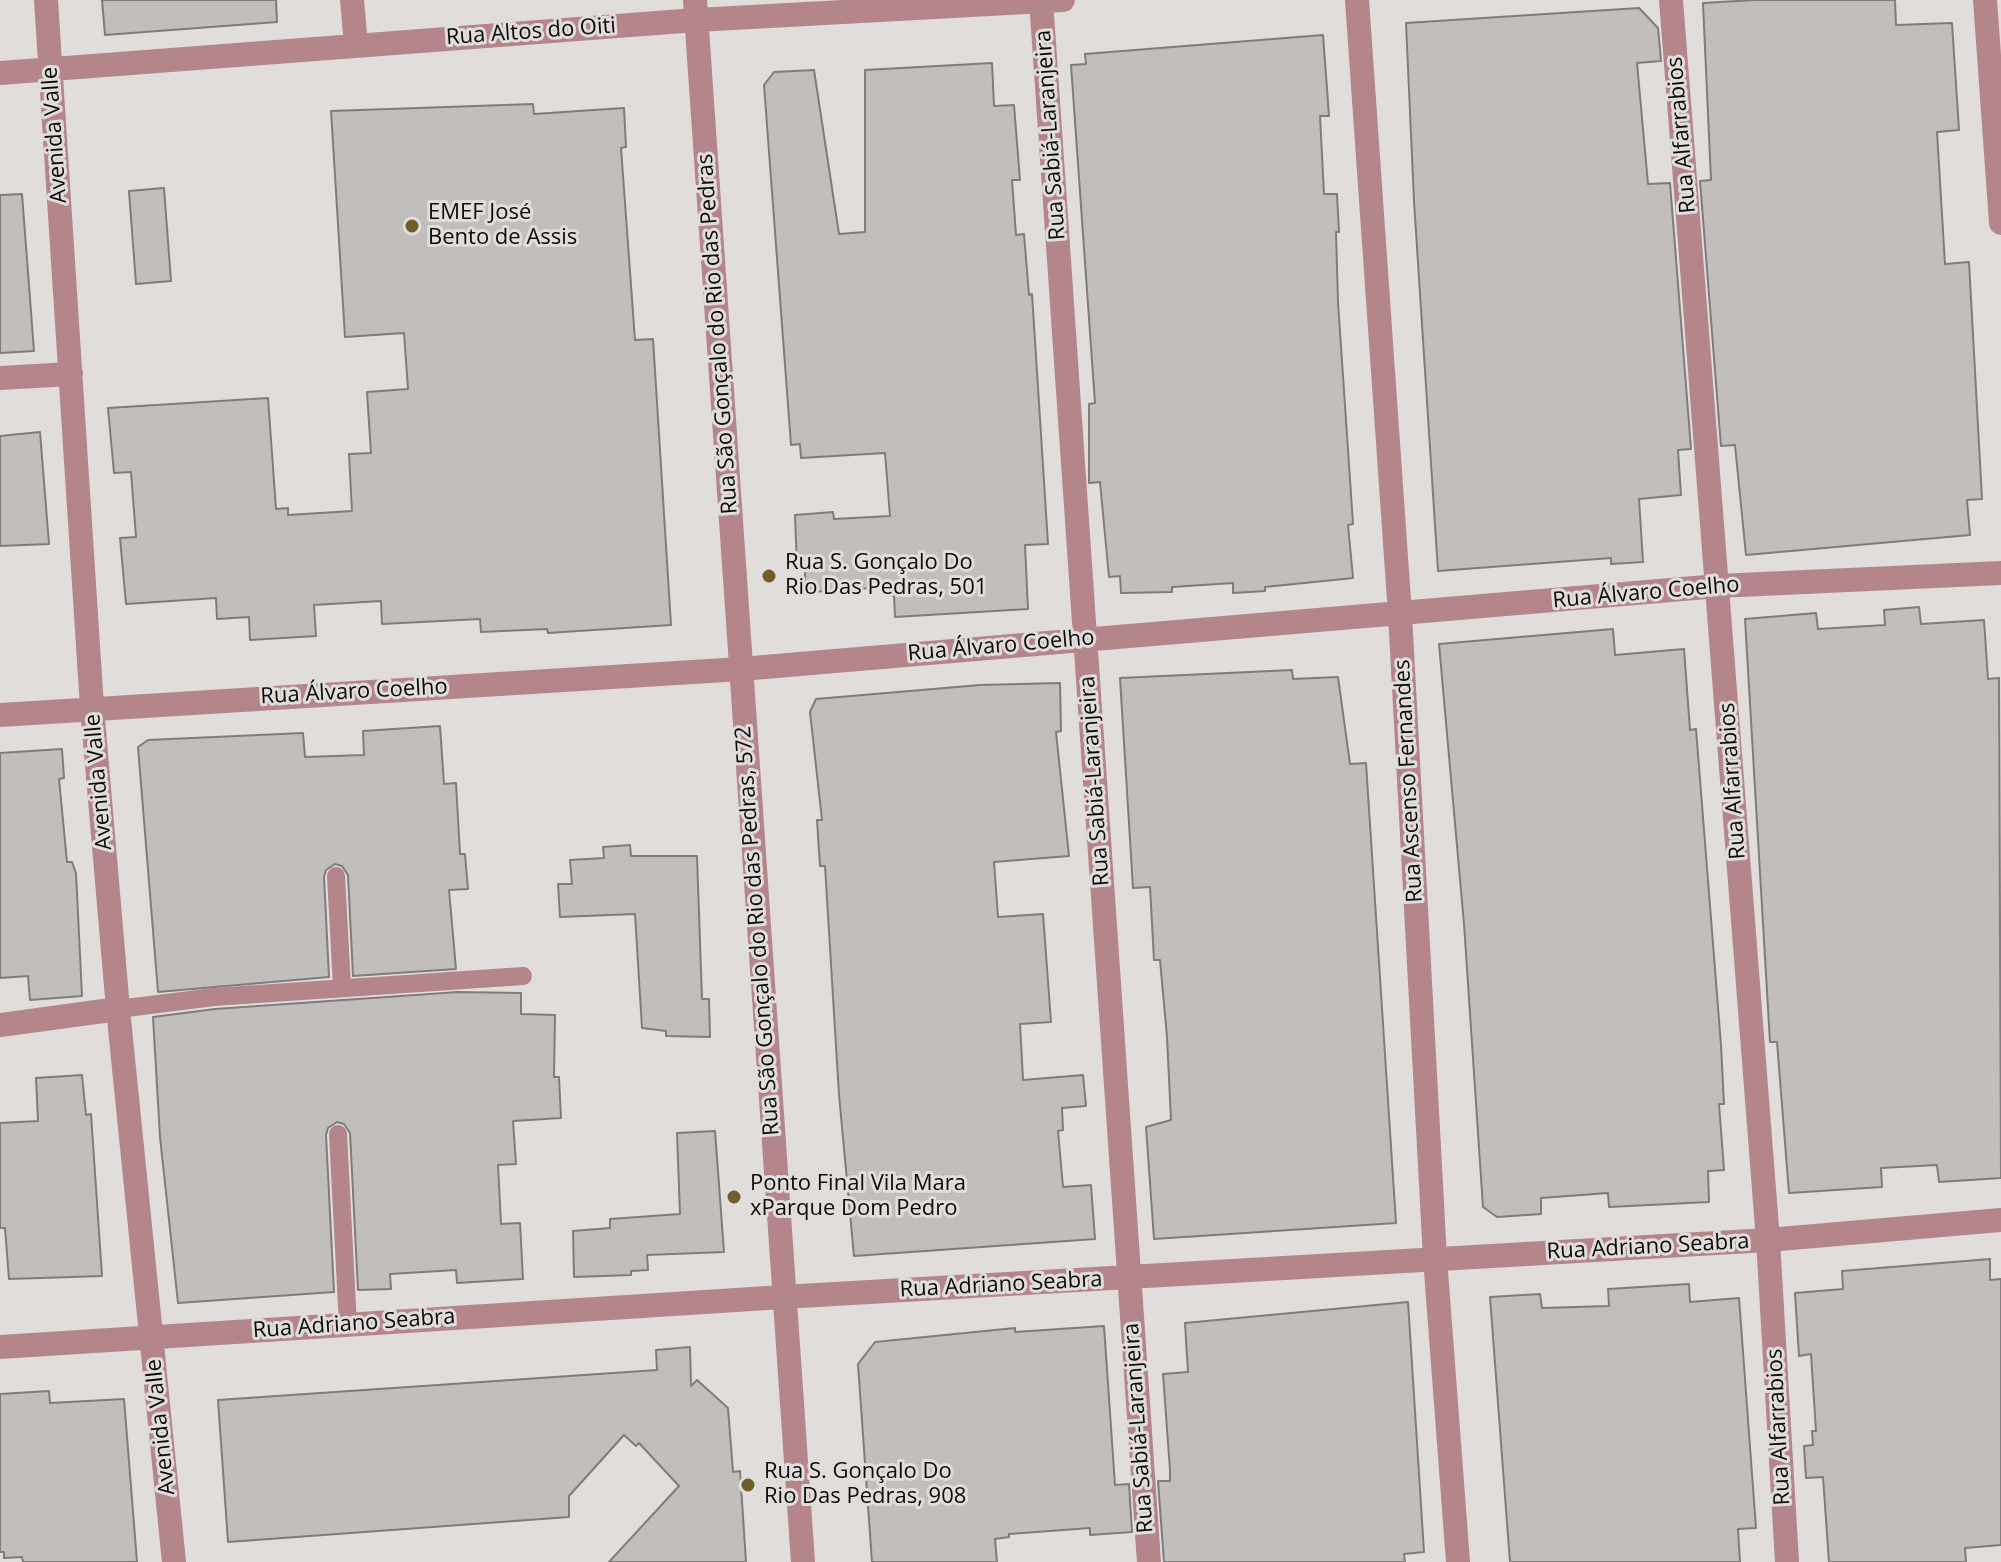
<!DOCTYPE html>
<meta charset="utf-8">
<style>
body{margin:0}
canvas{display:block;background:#e0dddb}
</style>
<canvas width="2001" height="1562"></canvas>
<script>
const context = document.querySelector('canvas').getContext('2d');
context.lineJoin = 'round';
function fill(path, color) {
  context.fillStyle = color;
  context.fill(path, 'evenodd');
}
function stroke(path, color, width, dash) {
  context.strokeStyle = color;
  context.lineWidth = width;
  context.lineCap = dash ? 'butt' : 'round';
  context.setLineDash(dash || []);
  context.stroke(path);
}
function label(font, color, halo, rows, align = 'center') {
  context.font = font + ' "Open Sans",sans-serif';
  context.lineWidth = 6;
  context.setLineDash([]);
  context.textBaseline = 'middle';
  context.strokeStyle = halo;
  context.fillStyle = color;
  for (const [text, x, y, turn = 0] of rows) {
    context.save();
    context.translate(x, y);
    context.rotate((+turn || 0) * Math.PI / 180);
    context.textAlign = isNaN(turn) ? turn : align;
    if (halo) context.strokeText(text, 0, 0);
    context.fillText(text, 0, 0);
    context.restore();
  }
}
const building = new Path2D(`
 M102,0H276L277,22L105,35Z
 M1755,0H1895L1896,25L1952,23L1959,130L1937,132L1945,264L1969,262L1982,499L1967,500L1970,535L1746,555L1735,445L1721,446L1700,181L1711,180L1703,3Z
 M1639,8L1658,28L1661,61L1637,63L1648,184L1670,183L1691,449L1678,450L1681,495L1639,499L1643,562L1611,564V558L1438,571L1414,201L1406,23Z
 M1323,35L1329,116H1320L1324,194H1337L1339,232H1336L1338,302L1353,524L1348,525L1353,578L1265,587V591L1233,593V583L1172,587V592L1121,593L1120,576L1109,577L1100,482L1089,483V404L1095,403L1071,65L1086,64L1085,54Z
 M992,63L994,106L1014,105L1020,180H1012L1016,235L1024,234L1029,295L1032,294L1048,544L1025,545L1028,609L895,617L894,595L889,596L888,587L811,592L810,582H805V568H797L795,515L833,512L834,519L890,516L885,453L801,458L800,444L791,445L764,85L774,72L814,70L839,234L865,232V70Z
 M533,104L534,114L624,108L626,147L621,148L635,340L653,339L671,625L548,633L547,629L481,632L480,619L382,624L381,601L314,605L316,636L250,640L249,617L217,619L216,598L126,604L120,538L136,537L131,472L114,473L108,408L268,398L276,509L288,508V515L352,511L349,454L371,453L367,392L408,389L404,333L345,337L331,111Z
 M164,188L171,281L136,284L129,191Z
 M22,194L34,351L0,353V195Z
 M40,432L49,544L0,546V436Z
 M1919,607L1921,624L1984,620L1988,679L1999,678L2001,1178L1939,1182L1937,1165L1881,1168L1882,1187L1789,1193L1777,1042H1770L1745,619L1816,613L1818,629L1885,625L1884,610Z
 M1613,629L1615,655L1684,649L1690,730L1696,729L1721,1045L1724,1104H1719L1724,1170L1708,1171L1709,1202L1609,1207L1608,1193L1541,1198V1214L1497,1217L1483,1207L1464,924L1439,644Z
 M1292,670L1293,679L1338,677L1350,764L1366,763L1396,1223L1154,1239L1146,1127L1171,1120L1167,1037L1160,960H1154L1150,887L1133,888L1120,678Z
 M1060,683L1061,731L1056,732L1069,856L994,862L998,917L1043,914L1051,1022L1020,1024L1023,1080L1083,1075L1086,1106L1062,1108L1063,1130L1058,1131L1063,1187L1091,1185L1095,1239L854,1256L839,1095L825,866H820L817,820H822L810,712L816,699L980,685Z
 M440,726L444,784L456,783L460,854H465L468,889L449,890L456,969L353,976L348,875L342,866L335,864L326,870L324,877L329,977L158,992L138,747L148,740L303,733L305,757L364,755L363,731Z
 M62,749L64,778L59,779L67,862H72L76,873L82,996L30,1000L28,976L0,978V753Z
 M630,845L631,856H697L702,999H709L710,1037L666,1036V1031L642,1028L635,914L560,917L558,884H572L570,860L604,858L603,847Z
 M458,992L521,993V1014L555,1015L554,1077H559L561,1118L513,1121L516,1164L498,1165L501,1224L520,1223L523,1279L457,1283L456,1270L390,1274L391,1289L358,1290L350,1133L344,1124L337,1122L328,1128L326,1135L334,1292L178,1303L160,1137L153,1017L215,1009Z
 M82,1075L86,1115L91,1114L102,1276L9,1279L5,1228H0V1123L38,1121L36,1078Z
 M715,1131L724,1252L647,1255L648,1270L631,1271V1275L574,1277L573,1231L610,1228V1219L680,1214L677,1133Z
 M1990,1259V1280L2001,1279V1545L1965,1548L1966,1562H1829L1823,1477L1806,1478L1804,1446L1813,1445L1812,1431H1816L1811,1354L1799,1356L1795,1293L1843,1289L1842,1271Z
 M1689,1284L1690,1302L1739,1298L1756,1528L1738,1529L1740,1562H1510L1490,1297L1540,1294L1542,1308L1609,1306L1608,1289Z
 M1408,1302L1424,1552L1404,1554L1405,1562H1164L1158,1481H1170V1470L1163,1374L1188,1372L1185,1323Z
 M1104,1326L1115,1485L1129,1484L1132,1532L1090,1535V1528L1009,1534V1537L995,1539L997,1562H872L858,1364L875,1342L1015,1328V1332Z
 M690,1347L691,1386L697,1380L728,1408L733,1472L740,1471L746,1562H609L679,1486L639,1443L636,1446L624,1435L569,1496V1517L228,1542L218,1400L657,1370L656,1350Z
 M49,1391L50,1403L124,1399L137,1562H23L22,1557L4,1558V1552H0V1394Z`);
fill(building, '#c1bebc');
stroke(building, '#7f7d7b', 2);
stroke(new Path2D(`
 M336,876L342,987
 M118,1009L214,997L523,976
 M338,1134L348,1325`), '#b4868b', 18);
stroke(new Path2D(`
 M46,0L92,707L118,1009L174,1562
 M352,0L356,45
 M695,0L803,1562
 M1041,0L1149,1562
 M1357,0L1400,614L1435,1258L1458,1562
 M1671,0L1768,1240L1787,1562
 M1985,0L2001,223
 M0,73L696,20L1063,0
 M0,378L71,374
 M0,715L741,669L1718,586L2001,573
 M0,1025L118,1009
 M0,1347L783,1297L1768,1240L2001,1220`), '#b4868b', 24);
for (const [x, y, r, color] of [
 [412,226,8,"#715d2c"],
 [769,576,8,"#715d2c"],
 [734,1197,8,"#715d2c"],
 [748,1485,8,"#715d2c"]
]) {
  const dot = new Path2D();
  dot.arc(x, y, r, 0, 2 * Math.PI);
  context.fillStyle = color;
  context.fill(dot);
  stroke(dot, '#e0dddb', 3);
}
label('22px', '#0c0b0b', '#e0dddb', [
 ["Rua Altos do Oiti",531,32,-4],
 ["Avenida Valle",55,135,-94],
 ["Rua Sabiá-Laranjeira",1051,135,-94],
 ["Rua Alfarrabios",1682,135,-95],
 ["Rua São Gonçalo do Rio das Pedras",718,334,-94],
 ["Rua Álvaro Coelho",1646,593,-5],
 ["Rua Álvaro Coelho",1001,646,-5],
 ["Rua Álvaro Coelho",354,692,-3],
 ["Rua Sabiá-Laranjeira",1095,781,-94],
 ["Rua Ascenso Fernandes",1409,781,-93],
 ["Rua Alfarrabios",1733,781,-94],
 ["Avenida Valle",99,782,-95],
 ["Rua São Gonçalo do Rio das Pedras, 572",758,931,-94],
 ["Rua Adriano Seabra",1648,1247,-3],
 ["Rua Adriano Seabra",1001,1285,-3],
 ["Rua Adriano Seabra",354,1324,-4],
 ["Avenida Valle",161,1427,-96],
 ["Rua Alfarrabios",1779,1427,-93],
 ["Rua Sabiá-Laranjeira",1139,1428,-94]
]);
label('22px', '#0c0b0b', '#e0dddb', [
 ["EMEF José",428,213],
 ["Bento de Assis",428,238],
 ["Rua S. Gonçalo Do",785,563],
 ["Rio Das Pedras, 501",785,588],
 ["Ponto Final Vila Mara",750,1184],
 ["xParque Dom Pedro",750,1209],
 ["Rua S. Gonçalo Do",764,1472],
 ["Rio Das Pedras, 908",764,1497]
], 'left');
</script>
